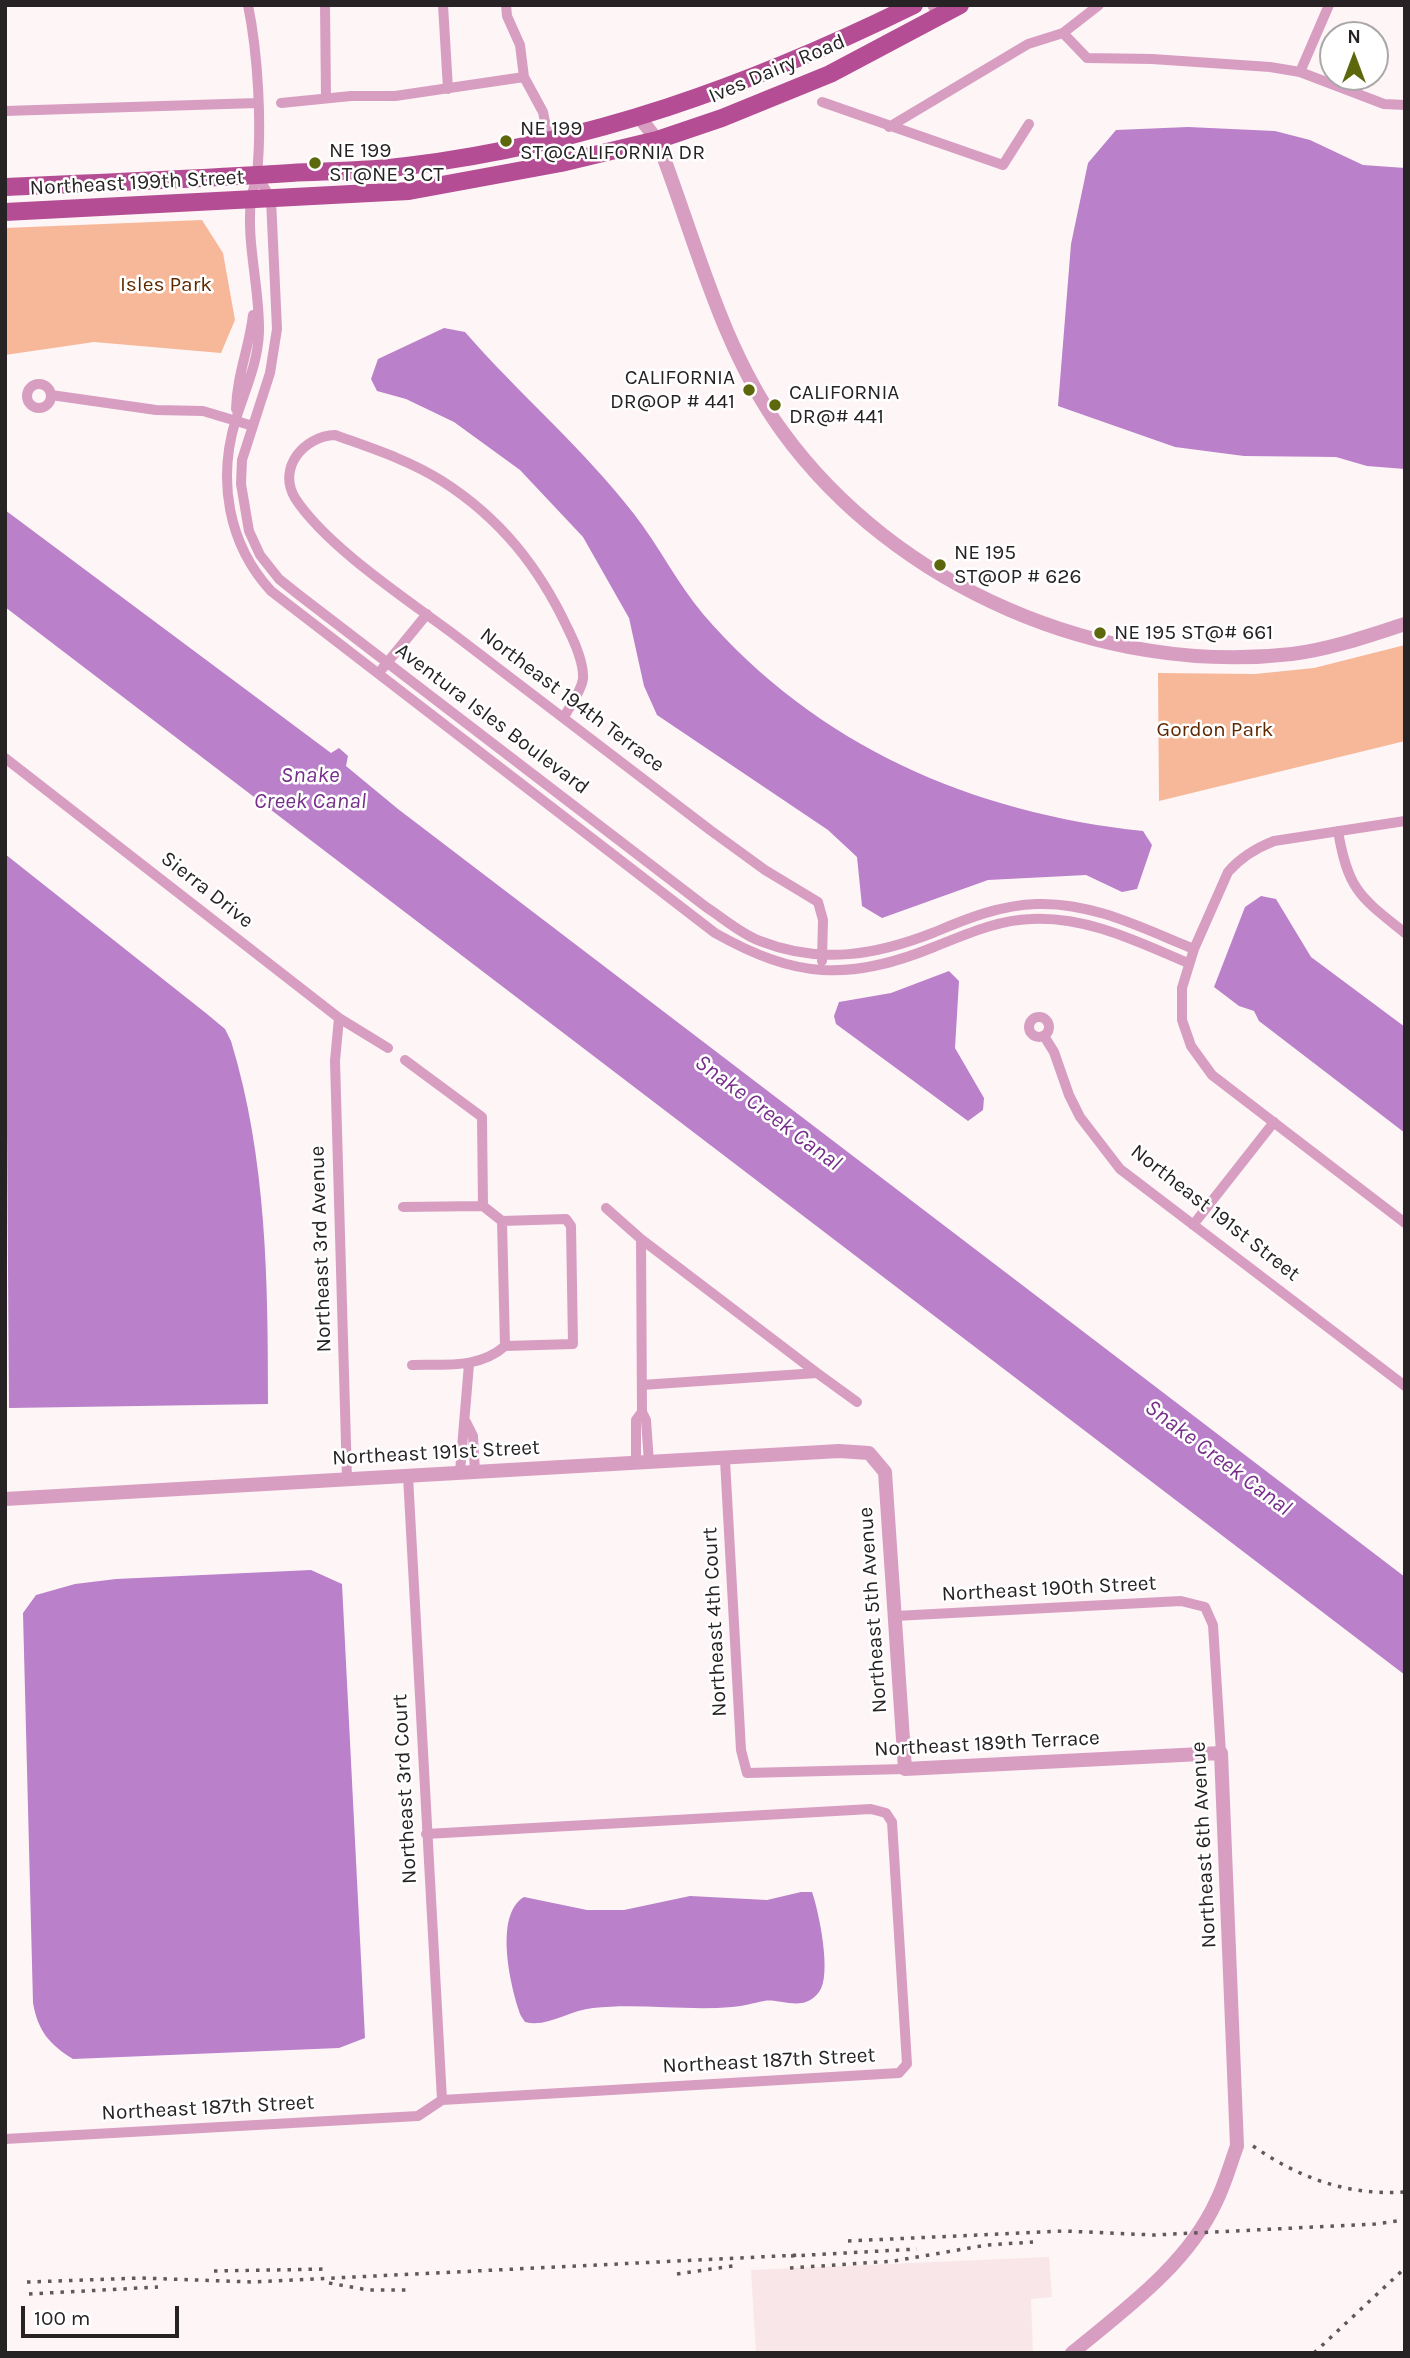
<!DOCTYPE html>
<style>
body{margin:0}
#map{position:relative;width:1410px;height:2358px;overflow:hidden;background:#fef5f6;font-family:Karla,sans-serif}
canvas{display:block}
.frame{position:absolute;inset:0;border:7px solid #272324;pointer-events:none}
.north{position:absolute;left:1319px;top:21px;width:70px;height:70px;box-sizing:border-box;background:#fff;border:2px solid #a9a7a7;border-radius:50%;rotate:0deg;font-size:19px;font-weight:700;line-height:28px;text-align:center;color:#272324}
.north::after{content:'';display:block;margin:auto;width:24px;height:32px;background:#5d670b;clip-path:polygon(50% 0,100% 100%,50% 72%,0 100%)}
.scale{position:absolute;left:21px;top:2306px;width:158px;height:32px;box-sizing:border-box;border:4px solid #272324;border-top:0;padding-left:9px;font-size:21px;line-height:24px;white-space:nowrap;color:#272324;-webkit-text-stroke:5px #fff;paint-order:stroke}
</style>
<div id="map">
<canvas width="1410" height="2358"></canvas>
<div class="frame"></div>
<div class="north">N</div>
<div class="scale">100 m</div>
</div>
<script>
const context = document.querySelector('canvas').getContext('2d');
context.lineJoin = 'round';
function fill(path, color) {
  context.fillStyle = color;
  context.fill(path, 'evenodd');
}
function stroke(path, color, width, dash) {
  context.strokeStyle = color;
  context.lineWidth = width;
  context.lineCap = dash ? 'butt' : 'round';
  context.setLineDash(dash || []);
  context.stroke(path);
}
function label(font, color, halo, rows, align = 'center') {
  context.font = font + ' Karla,sans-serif';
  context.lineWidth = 5;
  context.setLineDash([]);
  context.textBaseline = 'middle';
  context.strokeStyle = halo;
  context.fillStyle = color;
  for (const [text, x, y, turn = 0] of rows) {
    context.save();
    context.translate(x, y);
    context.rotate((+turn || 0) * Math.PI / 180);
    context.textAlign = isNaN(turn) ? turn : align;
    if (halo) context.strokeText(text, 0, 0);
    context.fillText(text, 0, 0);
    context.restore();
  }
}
fill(new Path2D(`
 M1049,2257L1052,2297L1031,2299L1033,2353H756L751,2270Z`), '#f8e6e9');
fill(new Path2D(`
 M202,220L223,253L235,320L221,353L94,342L5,355V228Z
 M1405,645V741L1159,801L1158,673L1255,674L1314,668Z`), '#f6b898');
fill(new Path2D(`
 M1188,127L1275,131L1310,140L1363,165L1405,168V469L1367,466L1336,457L1244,456L1175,447L1058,406L1071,244L1088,163L1116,130Z
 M444,328L465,332C519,394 583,448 634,514C659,546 677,583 703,614C817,746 972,813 1143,831L1152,845L1137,889L1122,892L1086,875L988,880L882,918L862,906L857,857L828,830L657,715L644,686L629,618L583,537L520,470L454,422L406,399L377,391L371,379L378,359Z
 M5,510L331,753L339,748L348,756L346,766L398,809L1405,1577V1675L5,607Z
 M5,854L207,1014L225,1029L231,1041C267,1159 268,1282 268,1404L9,1408Z
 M1261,896L1276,899L1311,957L1405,1027V1133L1259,1021L1254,1011L1239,1006L1214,987L1245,907Z
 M949,971L959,981L955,1048L984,1098L983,1110L968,1121L836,1024L834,1016L839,1002L891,993Z
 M311,1570L342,1584L365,2038L339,2048L73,2059C49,2044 38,2031 33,2003L23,1613L36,1595L75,1584L116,1579Z
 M801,1892H812C819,1912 832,1975 819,1992C804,2013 780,1998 764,2001C753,2003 744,2006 732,2007C686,2011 639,2003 593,2008C570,2010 547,2028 525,2022L521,2016C511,1990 493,1915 524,1897L587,1910H624L690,1896L767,1900Z`), '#ba80ca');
stroke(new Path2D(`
 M248,5C258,54 262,124 257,174C256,183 252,191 251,200C246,243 260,289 259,332C258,363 245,390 236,419C217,480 228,544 271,591L715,933C795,978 848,982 934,947C965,935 997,920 1031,919C1087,916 1138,942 1188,963
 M325,5L326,98
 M443,5L448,89
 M506,5L507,16L520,45L524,77L543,112L549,141
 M932,5L939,18
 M1063,33L1087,58L1152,59L1270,67L1300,72L1384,104L1405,105
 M1300,72L1329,5
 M822,102L1003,165L1029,124
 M281,103L351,96H395L524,77
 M5,111L257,103
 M889,127L1028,44L1063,33L1099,5
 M257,175L271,199L277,329L270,373L242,460L241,484L249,531L260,555L279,579L299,595L706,907C723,918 741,934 760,941C821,965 877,955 935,932C968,918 1001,905 1037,904C1093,902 1144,929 1194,949
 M27 396a12 12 0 1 1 24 0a12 12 0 1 1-24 0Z
 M51,395L156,410L203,411L253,426
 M236,409C237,374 249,349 253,315
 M382,669L427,614
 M564,717C570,706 581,692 583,679C584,663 575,643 568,629C539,567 500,518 442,481C409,460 371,448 335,435C304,436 277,468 295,498C326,546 405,598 452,633C538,698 624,764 710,830L765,870L818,902L823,920L822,961
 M5,758L339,1018L388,1048
 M1405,821L1274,841C1256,848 1241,857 1228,872L1194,949L1182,988V1020L1191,1046L1212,1075L1405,1223
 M1338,831C1348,890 1360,897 1405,933
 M1029 1027a10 10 0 1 1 20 0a10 10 0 1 1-20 0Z
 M339,1018L335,1061L347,1478
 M1044,1036L1054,1052L1069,1095L1080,1117L1120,1169L1405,1386
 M405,1060L482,1117L483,1206
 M403,1207L483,1206L502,1221L505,1346C479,1369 445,1364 412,1365
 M606,1208L641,1239L642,1412L646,1420L649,1463
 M502,1221L566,1219L571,1226L573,1344L505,1346
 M1193,1225L1274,1122
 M641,1239L817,1373
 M642,1385L817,1373L857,1402
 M466,1422L473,1436L475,1472
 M725,1460L741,1750L747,1773L905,1769
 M636,1464V1420L642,1412
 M460,1472L469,1364
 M408,1476L442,2100
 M895,1616L1181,1601L1205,1607L1213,1625L1221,1753
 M5,2139L418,2116L442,2100L899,2073L907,2064L892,1822L886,1813L871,1809L426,1834`), '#d89ec2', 10);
stroke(new Path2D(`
 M640,118L657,140C695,237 720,346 782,431C895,587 1102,676 1292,654C1331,649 1368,636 1405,624
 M5,1499L839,1451L869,1453L885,1472L905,1769L1221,1753L1237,2146C1230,2165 1225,2184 1216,2202C1187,2265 1124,2310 1072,2353`), '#d89ec2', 14);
stroke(new Path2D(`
 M5,187C100,183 196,179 291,173C329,171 369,171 407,166C591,143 749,86 914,5
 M5,212L409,191L561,163L657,140L722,118L830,74L960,5`), '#b44d94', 18);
stroke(new Path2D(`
 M1253,2146C1299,2178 1348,2196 1405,2192
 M848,2241L1064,2231L1154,2235L1375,2224L1405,2220
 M791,2256L917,2249
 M790,2268L894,2261L987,2245L1033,2242
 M214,2271L326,2269
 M677,2274L733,2266
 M27,2282L141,2278L253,2282L799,2255
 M329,2283L368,2290H408
 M29,2294L158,2287
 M1314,2353L1405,2268`), '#5f595a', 3.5, [3.5, 7]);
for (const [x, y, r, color] of [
 [506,141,7,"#5d670b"],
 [315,163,7,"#5d670b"],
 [749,390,7,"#5d670b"],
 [775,405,7,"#5d670b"],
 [940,565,7,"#5d670b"],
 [1100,633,7,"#5d670b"]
]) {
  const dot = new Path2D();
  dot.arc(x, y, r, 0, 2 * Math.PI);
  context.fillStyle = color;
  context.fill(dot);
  stroke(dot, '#fff', 2.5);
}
label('21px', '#272324', '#fff', [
 ["Ives Dairy Road",777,69,-23],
 ["Northeast 199th Street",137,183,-3],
 ["Northeast 194th Terrace",572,700,37],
 ["Aventura Isles Boulevard",492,719,37],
 ["Sierra Drive",207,890,38],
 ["Northeast 191st Street",1215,1213,38],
 ["Northeast 3rd Avenue",321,1249,-92],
 ["Northeast 191st Street",436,1453,-3],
 ["Northeast 190th Street",1049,1589,-3],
 ["Northeast 5th Avenue",873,1610,-94],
 ["Northeast 4th Court",715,1622,-93],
 ["Northeast 189th Terrace",987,1744,-3],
 ["Northeast 3rd Court",405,1789,-93],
 ["Northeast 6th Avenue",1204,1845,-93],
 ["Northeast 187th Street",769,2061,-3],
 ["Northeast 187th Street",208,2108,-3]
]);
label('21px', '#272324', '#fff', [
 ["NE 199",520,129],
 ["ST@CALIFORNIA DR",520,153],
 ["NE 199",329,151],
 ["ST@NE 3 CT",329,175],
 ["CALIFORNIA",735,378,"right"],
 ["DR@OP # 441",735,402,"right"],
 ["CALIFORNIA",789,393],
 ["DR@# 441",789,417],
 ["NE 195",954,553],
 ["ST@OP # 626",954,577],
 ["NE 195 ST@# 661",1114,633]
], 'left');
label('21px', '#5f2801', '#fff', [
 ["Isles Park",166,285],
 ["Gordon Park",1215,730]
]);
label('italic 23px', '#77308a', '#fff', [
 ["Snake",310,775],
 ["Creek Canal",310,801],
 ["Snake Creek Canal",768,1113,37],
 ["Snake Creek Canal",1218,1458,37]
]);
</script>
